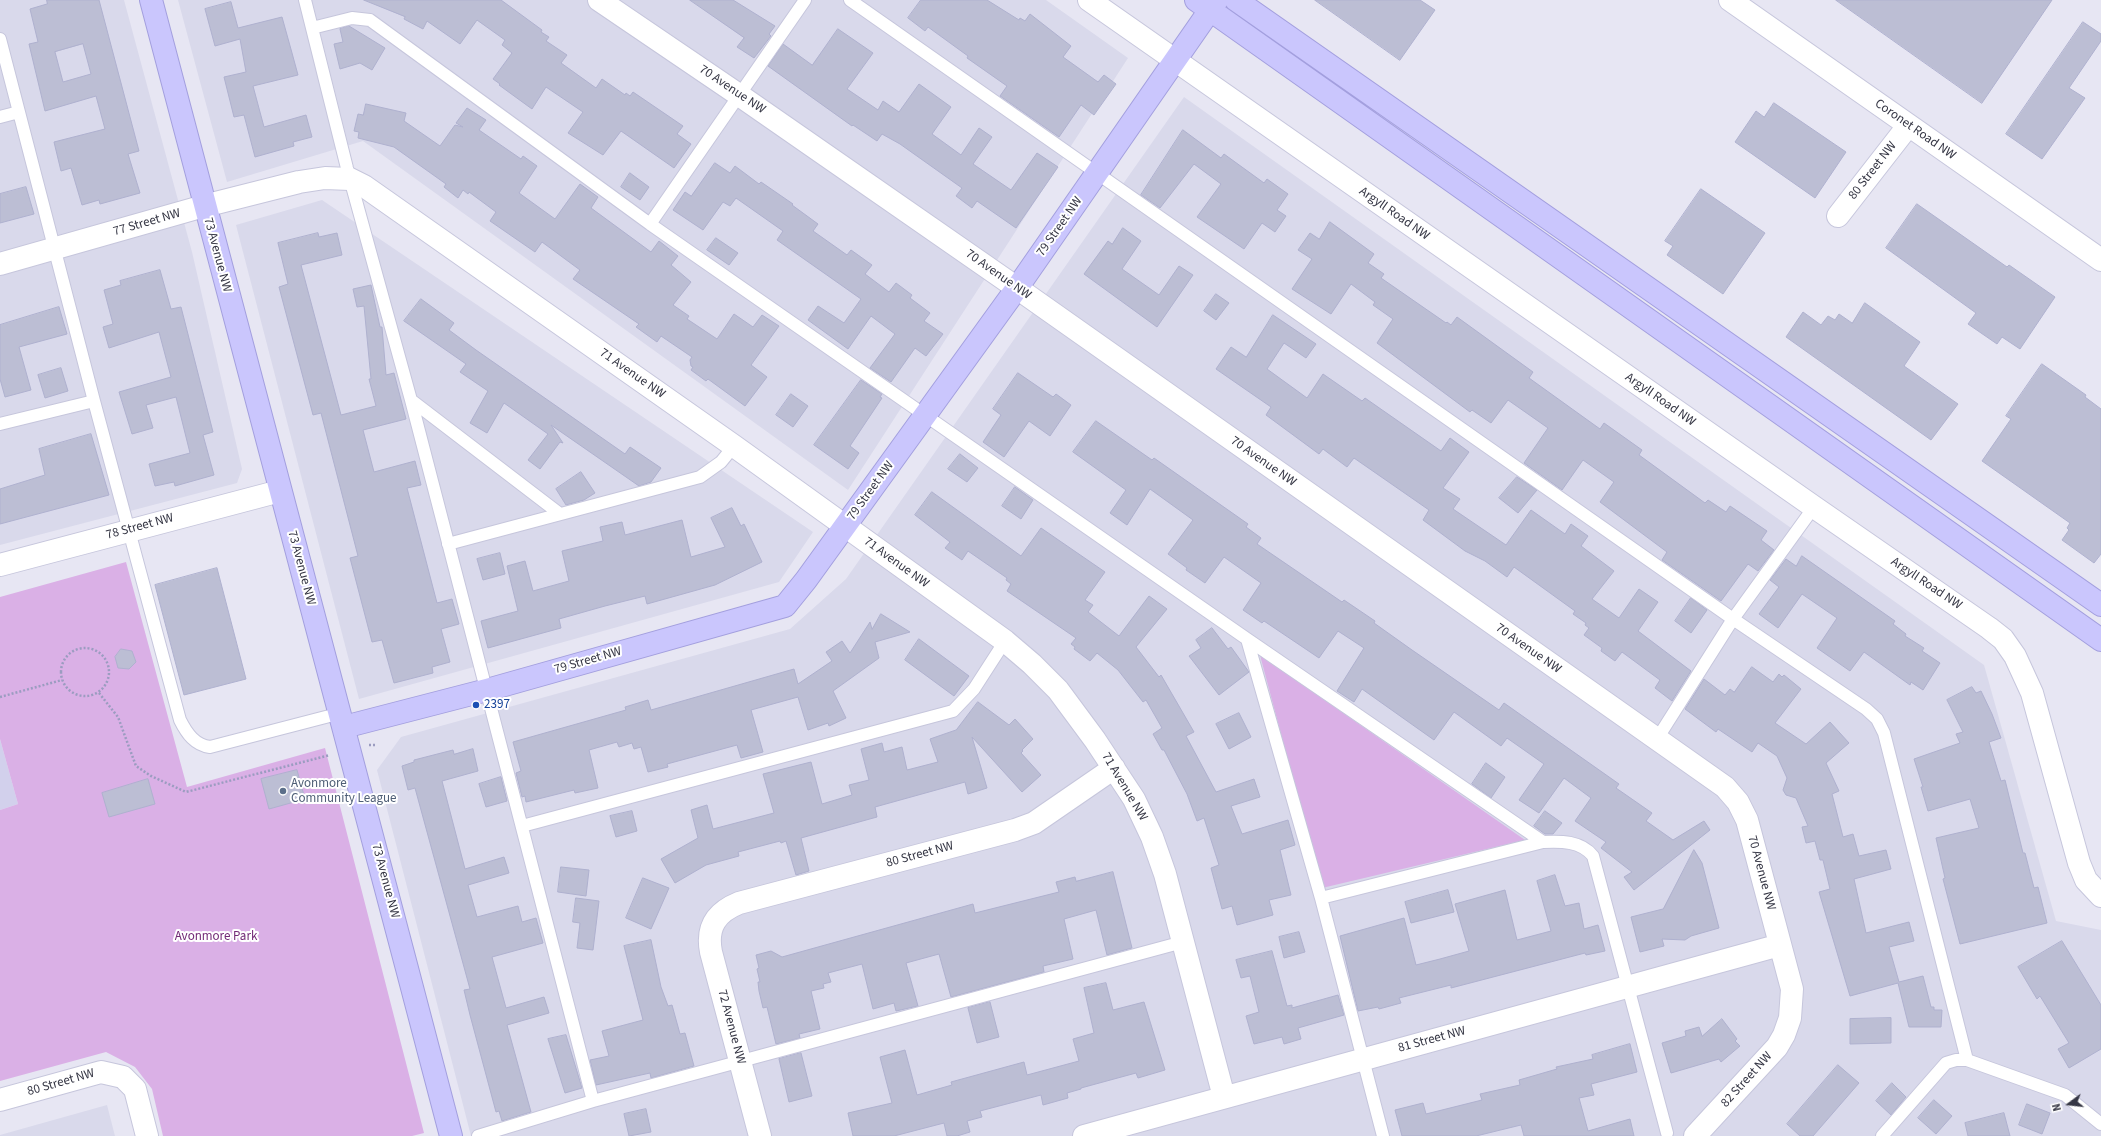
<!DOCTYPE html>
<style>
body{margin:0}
#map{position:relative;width:2101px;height:1136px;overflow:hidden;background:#e7e6f3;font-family:"Source Sans 3",sans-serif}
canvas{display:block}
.north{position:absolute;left:2049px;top:1084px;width:40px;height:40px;-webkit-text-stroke:3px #fff;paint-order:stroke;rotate:255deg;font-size:11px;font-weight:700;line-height:16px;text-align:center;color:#363745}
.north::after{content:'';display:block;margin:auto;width:14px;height:18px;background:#363745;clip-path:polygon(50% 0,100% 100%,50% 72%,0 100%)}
</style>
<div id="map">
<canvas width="2101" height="1136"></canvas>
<div class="north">N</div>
</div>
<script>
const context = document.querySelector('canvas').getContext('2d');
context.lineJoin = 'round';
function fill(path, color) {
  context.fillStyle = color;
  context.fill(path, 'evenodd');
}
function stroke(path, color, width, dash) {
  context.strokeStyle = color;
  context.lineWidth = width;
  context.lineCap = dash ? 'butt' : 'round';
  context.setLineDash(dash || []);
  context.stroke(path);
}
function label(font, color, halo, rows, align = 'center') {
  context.font = font + ' "Source Sans 3",sans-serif';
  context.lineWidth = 4;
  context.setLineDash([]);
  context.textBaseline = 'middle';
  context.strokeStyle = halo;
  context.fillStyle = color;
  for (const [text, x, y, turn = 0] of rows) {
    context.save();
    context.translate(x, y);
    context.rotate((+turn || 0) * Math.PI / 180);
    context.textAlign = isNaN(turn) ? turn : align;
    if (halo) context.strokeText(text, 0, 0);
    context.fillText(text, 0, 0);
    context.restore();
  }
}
fill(new Path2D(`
 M0,0H124L192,252L242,469L237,483L0,545Z
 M178,0H1046L1128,58L848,490L363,141L227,182Z
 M1184,97L1984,665L2056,921L2101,930V1136H471L377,770L401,737L790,629L846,579Z
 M322,200L813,532L779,582L359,699L236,225Z
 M107,1105L115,1136H0V1135Z`), '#d9d9eb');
fill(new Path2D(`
 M0,739L18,804L0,810Z`), '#d2d0ec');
fill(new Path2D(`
 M126,562L187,787L325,748L424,1133L412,1136H163L152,1089L135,1067L106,1052L0,1081V810L18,804L0,739V597Z
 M1260,655L1525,840L1322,888Z`), '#dab0e6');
const building = new Path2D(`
 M47,0H99L139,151L128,154L140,193L100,204L99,200L82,205L71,168L61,171L54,142L105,129L96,96L45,111L29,44L38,42L30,9L47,4ZM83,44L91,74L63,82L55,52Z
 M364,0H501L542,30L541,32L549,37L546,41L567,55L561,63L596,88L602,79L625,95L626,93L630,96L633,92L683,126L677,134L691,144L674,168L621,131L603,155L568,133L583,112L546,87L532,109L499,85L500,84L493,79L512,53L502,45L505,40L477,20L460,44L427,21L423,29L404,19L405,17Z
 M690,0H733L775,26L769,34L771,36L754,58L737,47L744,38Z
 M921,0H987L1019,20L1020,18L1025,21L1030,14L1071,46L1063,57L1098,82L1104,75L1116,84L1094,115L1081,105L1059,137L1000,96L1007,86L967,58L968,56L928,27L925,31L908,18Z
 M1315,0H1420L1435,10L1400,60Z
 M1836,0H2052L1982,103Z
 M231,2L238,28L282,17L292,53L298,75L253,86L264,127L306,115L312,137L293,142L294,146L255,157L244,115L234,117L224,77L246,72L240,39L215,46L205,9Z
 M2083,22L2101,34V41L2069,88L2085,98L2042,159L2006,134Z
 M349,26L385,48L372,70L360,63L340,69L334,44L343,42L340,29Z
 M838,29L873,53L847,89L878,110L883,101L899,112L919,84L951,107L932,134L961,155L979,128L992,137L973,164L1011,190L1037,153L1058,167L1016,228L977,201L972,208L956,196L962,188L900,144L882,134L877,141L853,125L852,126L768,66L783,44L812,65Z
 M1774,103L1846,152L1815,198L1735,142L1756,111L1764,117Z
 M366,104L406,113L404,121L440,146L455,125L463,127L456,123L467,108L486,120L479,130L521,159L523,156L537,166L519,193L555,219L580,184L598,197L591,208L651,252L659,241L678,256L671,265L691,282L673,305L689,316L687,319L717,339L734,314L753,327L762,315L779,326L751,365L767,377L745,406L708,379L706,381L691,370L693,367L691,366L690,360L692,357L661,336L657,342L636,327L639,324L573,279L580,270L542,242L535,252L490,221L496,212L469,192L468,194L463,190L458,198L444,187L446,184L394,147L358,138L359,132L354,131L358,114L363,115Z
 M1183,130L1221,158L1224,154L1264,183L1267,179L1288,194L1277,210L1286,216L1275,232L1262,223L1244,249L1197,217L1221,184L1194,164L1160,208L1141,195Z
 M715,163L730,173L735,166L759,184L761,182L793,204L792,205L818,224L813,231L847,255L851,250L872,265L865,274L889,292L896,283L912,295L910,298L930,313L924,321L943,334L926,356L915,348L891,382L870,368L895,334L871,316L848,349L808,320L818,306L844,323L861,299L777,240L783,231L736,198L730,206L723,202L703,230L673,210L685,192L691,196Z
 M630,173L649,187L640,200L621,187Z
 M26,187L34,214L0,223V194Z
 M1701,189L1765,233L1723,294L1667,255L1673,246L1665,241Z
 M1917,204L2007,267L2009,265L2055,297L2020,349L2002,337L1997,344L1968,324L1976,313L1886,248Z
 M1330,222L1374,254L1368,263L1384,274L1381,278L1446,323L1447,322L1451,325L1457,317L1533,372L1529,378L1600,429L1604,423L1642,450L1639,455L1705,503L1708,500L1726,512L1730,506L1767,531L1761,540L1774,550L1758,571L1748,564L1721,601L1662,560L1667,552L1600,502L1614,482L1583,460L1562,490L1524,463L1548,428L1508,400L1491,423L1472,410L1470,412L1377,343L1393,319L1373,305L1375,302L1351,284L1331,314L1292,289L1312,259L1298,250L1310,233L1319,239Z
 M1123,228L1141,241L1122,269L1159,295L1179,266L1193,275L1157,327L1084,274L1108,241L1112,244Z
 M318,233L319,237L337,233L342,255L301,265L341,415L376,406L369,379H371L364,306L357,307L353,289L371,285L380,327H382L386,375L394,373L406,419L363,430L374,472L415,461L421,485L407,488L437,603L452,599L459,624L441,629L450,662L432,667L433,673L394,683L382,640L372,642L350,558L358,556L321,413L313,415L279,287L288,284L278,243Z
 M716,238L738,253L729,265L707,250Z
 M160,270L171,309L181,307L191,346L213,432L203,435L214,475L175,486L174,482L155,486L149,464L190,453L176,397L146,405L153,428L132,434L119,392L171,377L159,332L109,348L103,327L113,324L104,290L121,285L120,281Z
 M1216,294L1229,303L1216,320L1204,311Z
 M421,299L454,323L449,330L476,350L625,454L630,447L661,468L651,482L639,486L551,425L563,443L560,442L540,469L528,460L548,434L504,403L487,433L470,423L488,391L460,372L466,364L404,321Z
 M1865,303L1920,342L1904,366L1958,404L1931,440L1786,337L1803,312L1821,325L1828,316L1835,320L1839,314L1852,323Z
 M59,307L67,334L19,347L31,390L5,397L0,379V325Z
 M1273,315L1316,344L1306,358L1284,343L1267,369L1307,398L1323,374L1362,401L1365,398L1441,451L1450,438L1469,452L1443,488L1460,499L1453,509L1506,545L1531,510L1565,534L1571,524L1588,536L1581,546L1614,571L1592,599L1619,618L1639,589L1658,602L1638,631L1691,671L1672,701L1655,688L1660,680L1622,652L1615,661L1601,651L1602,648L1584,635L1589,628L1585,625L1586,623L1573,614L1575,611L1514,567L1507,577L1485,561L1465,551L1423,520L1429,510L1354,458L1347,467L1323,449L1319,454L1266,415L1271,407L1216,369L1231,347L1246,357Z
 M2042,364L2086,395L2085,397L2101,409V554L2094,563L2062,540L2069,530L2067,528L2070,523L1982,461L2011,419L2006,416Z
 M61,368L68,391L45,398L38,375Z
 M1018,373L1053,397L1056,394L1071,405L1050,436L1029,421L1004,457L983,442L1001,415L993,409Z
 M861,380L882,394L880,397L882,398L850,446L859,453L848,469L814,445Z
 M791,394L808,406L793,427L776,415Z
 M1096,421L1152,460L1154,458L1248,524L1246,527L1261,538L1257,544L1342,602L1344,600L1375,621L1374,623L1412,650L1499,710L1504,703L1619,784L1616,788L1652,813L1646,821L1673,840L1704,821L1710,830L1634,890L1624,877L1632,872L1601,848L1606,842L1575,821L1591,798L1564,778L1539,813L1519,800L1544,764L1507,738L1501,746L1454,712L1434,740L1362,689L1354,702L1337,691L1364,648L1338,631L1319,658L1264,621L1262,623L1243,610L1261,583L1224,557L1205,583L1186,570L1187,568L1168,554L1193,520L1150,489L1127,525L1110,513L1126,490L1073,452Z
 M91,434L109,495L0,524V489L45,475L39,449Z
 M960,454L978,468L967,482L948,469Z
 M581,472L595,493L584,500L566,505L556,489Z
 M1517,477L1537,490L1518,513L1499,498Z
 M1015,487L1033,500L1021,519L1002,506Z
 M932,492L1021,556L1041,528L1105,572L1085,600L1093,605L1088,612L1119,636L1149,596L1167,609L1136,647L1159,677L1161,675L1194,732L1186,736L1216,792L1254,779L1260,797L1231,806L1242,834L1288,820L1295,845L1280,850L1291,895L1269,900L1273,915L1237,925L1232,906L1222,909L1211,868L1219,865L1204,818L1197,821L1187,794L1164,750H1162L1153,734L1162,728L1146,700L1143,702L1118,670L1097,653L1090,661L1074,649L1075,647L1071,644L1076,638L1007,591L1011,584L1006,580L1007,578L968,551L962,560L945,548L950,542L915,515Z
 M732,508L741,526L744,524L762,562L715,585L647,604L645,596L605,606L559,619L561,628L488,648L481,621L518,611L507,566L525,561L533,591L569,581L562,551L603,541L600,527L622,522L625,535L682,520L691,557L725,547L711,518Z
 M500,553L505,574L483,580L477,559Z
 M1802,556L1895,621L1893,624L1906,634L1905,636L1924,648L1922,651L1940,663L1923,690L1911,682L1910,685L1864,652L1850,671L1817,648L1837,618L1802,594L1778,628L1759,614L1779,587L1770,580L1786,559L1796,566Z
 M217,568L246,679L184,695L155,585Z
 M1691,598L1707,610L1691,633L1675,621Z
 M881,614L910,632L875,642L879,658L833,691L846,718L829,726L828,723L808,730L798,697L751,710L763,752L741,758L737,745L667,764L668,767L648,772L641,747L634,749L632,743L619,747L617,742L589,750L598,788L575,793L574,790L526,802L525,796L522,797L516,773L521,771L513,742L626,710L625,707L648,700L651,710L794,669L798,684L832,661L826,652L842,641L850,653L870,622L872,629Z
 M1212,628L1228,649L1231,647L1249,672L1219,695L1189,656L1201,648L1196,640Z
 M919,639L969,676L954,696L905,660Z
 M121,649L132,651L136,662L129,669L118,668L115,657Z
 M1752,667L1773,682L1779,674L1782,677L1784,675L1801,689L1775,723L1806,744L1830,722L1849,743L1826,763L1839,791L1832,794L1843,837L1853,834L1859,856L1886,850L1891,869L1854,879L1866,933L1909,922L1914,941L1889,947L1899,982L1923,976L1931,1007H1934V1010H1942L1941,1027H1909L1898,983L1850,996L1819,892L1830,889L1823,860H1820L1815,841L1806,843L1802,827L1808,826L1796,798L1786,795L1783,790L1787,778L1777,756L1758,743L1752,752L1718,729L1716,732L1685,709L1704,679L1725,695L1730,689L1734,692Z
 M1972,687L1976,693L1981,691L1992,714L2001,738L1989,742L2001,781L2005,780L2023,853H2025L2034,888L2038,887L2047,923L1960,944L1943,879L1945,878L1936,838L1979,828L1970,799L1928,811L1921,787H1923L1914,759L1960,743L1956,734L1963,732L1947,700Z
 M978,702L1009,725L1015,719L1033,739L1022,750L1023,751L1021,753L1041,775L1022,792L972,737L987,788L968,794L965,782L875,807L877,817L801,838L809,871L796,875L786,841L781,843L780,841L738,852L739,856L706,865L675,883L661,859L698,838L691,810L707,805L713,829L774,813L763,774L811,762L822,804L852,795L849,785L869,780L861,749L882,743L884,752L902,747L907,770L938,762L930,739L956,730Z
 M1239,713L1251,737L1229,749L1216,724Z
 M473,749L478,771L442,781L465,869L504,857L509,873L468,885L477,917L518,906L522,922L536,918L543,943L492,957L506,1008L544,997L549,1013L507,1025L531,1112L502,1121L499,1111L496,1112L470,1015L464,990L470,989L415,788L408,790L402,766L414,762V760L453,750L454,754Z
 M1486,763L1505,777L1491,798L1472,784Z
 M297,770L305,799L269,809L261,779Z
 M501,777L507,801L486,807L479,784Z
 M148,779L155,804L109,817L102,793Z
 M632,811L637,831L616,837L610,816Z
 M1545,811L1562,823L1553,834H1545L1534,826Z
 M1694,850L1702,863L1719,928L1691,936L1685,940L1662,939L1664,946L1640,952L1631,917L1663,909Z
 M561,867L589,870L586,896L558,892Z
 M1113,872L1132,948L1107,955L1096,910L1064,919L1073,959L1043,966L1044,972L951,997L939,954L906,963L918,1006L896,1011L894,1003L873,1009L862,964L828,973L831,982L823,984L824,988L811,991L820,1029L799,1034L800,1038L776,1044L767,1007L763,1008L759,991L758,982H760L757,969L759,968L756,955L771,951L782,957L973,904L975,913L1059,892L1056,882L1075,877L1076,881Z
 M1555,875L1565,906L1579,903L1584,929L1598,925L1605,951L1586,955L1585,953L1451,988V985L1399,998L1401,1003L1379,1009L1378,1007L1358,1011L1340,936L1404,918L1416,965L1440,959L1469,951L1455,904L1505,890L1517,940L1551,931L1537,881Z
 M643,878L669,888L651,929L626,918Z
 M1448,890L1454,912L1411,923L1405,902Z
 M576,898L599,901L593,950L577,948L580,923L573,922Z
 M1299,932L1305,952L1284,958L1279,937Z
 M651,940L661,987L668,1006L672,1005L680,1034L685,1033L694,1066L651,1078L650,1073L596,1085L590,1060L609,1056L602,1031L643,1020L624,946Z
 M2062,941L2101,1005V1049L2069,1068L2058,1049L2069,1043L2040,996L2037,999L2018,967Z
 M1272,951L1287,1006L1292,1005V1008L1338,995L1344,1015L1298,1028L1301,1039L1284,1044L1282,1037L1254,1044L1246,1016L1259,1012L1250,976L1241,978L1236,960Z
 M1106,983L1113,1010L1144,1002L1165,1070L1138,1078L1136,1073L1081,1088V1089L1067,1093L1068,1098L1043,1105L1041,1095L980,1111L982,1117L967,1121L970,1132L957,1136H947L944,1123L894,1136H853L848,1113L892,1103L880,1057L905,1050L917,1095L952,1085L951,1082L1024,1062L1027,1075L1079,1061L1073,1039L1094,1033L1084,988Z
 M990,1002L999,1037L977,1043L968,1008Z
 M1891,1018V1043L1850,1044V1019Z
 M1722,1019L1737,1039L1735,1041L1740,1046L1721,1062L1719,1059L1671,1073L1662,1043L1686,1036L1685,1031L1699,1027L1702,1036Z
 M566,1035L582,1088L565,1093L548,1039Z
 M1630,1044L1637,1072L1591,1084L1594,1095L1579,1098L1588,1131L1630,1119L1634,1136H1524L1521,1125L1476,1136H1402L1395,1110L1423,1103L1426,1114L1482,1100L1480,1094L1520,1085L1519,1080L1557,1069L1556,1067L1593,1059L1592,1055Z
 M801,1053L812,1096L789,1102L779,1059Z
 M1838,1065L1859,1083L1813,1136H1800L1787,1124Z
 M1892,1083L1906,1097L1891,1115L1876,1101Z
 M1934,1100L1952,1116L1936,1134L1918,1118Z
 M2027,1104L2050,1113L2042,1134L2019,1125Z
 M646,1109L651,1132L629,1136L624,1114Z
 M2004,1113L2010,1136H1968L1965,1123Z`);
fill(building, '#bcbed4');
stroke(building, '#afb1cf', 1);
const lane = new Path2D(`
 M305,0L347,168L411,400L593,1101
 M850,0L1733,619L1866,709L1877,719L1884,733L1967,1060
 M312,28L352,18L370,20L650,224L1247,639L1543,842
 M0,39L94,401L180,720C187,734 195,745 210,747L341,713
 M0,117L19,112
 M650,224L805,0
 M411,400L560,514
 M0,424L94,401
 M448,544L700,477L721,462L734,446
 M1247,639L1321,898L1383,1136
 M1657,739L1733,619L1814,507
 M522,826L953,711L974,689L1005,641
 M1321,898L1543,842C1561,841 1581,841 1593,856L1667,1133
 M478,1136L593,1101L1183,942
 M1882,1136L1946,1063L1956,1060H1967L2065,1095L2101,1124`);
const street = new Path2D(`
 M599,0L739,95L1017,288L1725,787L1738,802L1747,820L1792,989L1790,1018L1784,1035L1777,1047L1695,1136
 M1089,0L1814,507L1989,628L2003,639L2015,656L2032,693L2079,863L2086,880L2101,896
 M1730,0L2101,260
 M1838,216L1908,126
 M0,264L204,206L299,182L325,178L350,179L364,186L734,446L1005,641L1032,664L1058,690L1095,740L1134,799L1152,837L1165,874L1224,1097
 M0,565L280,491
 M0,1100L101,1072L123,1077L135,1089L147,1136
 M760,1136L711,952C706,926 717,912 739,903L1015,830L1034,823L1114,768
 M1084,1136L1780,945`);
const secondary = new Path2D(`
 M151,0C249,379 352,757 451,1136
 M1196,0L2101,640
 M1236,0L2101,605
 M344,727L487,690L785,606L806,580L1017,288L1217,0`);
stroke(lane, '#c6c6dc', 14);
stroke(street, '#c6c6dc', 24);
stroke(secondary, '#a39fde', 24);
stroke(new Path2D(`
 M61 672a24 24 0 1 1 48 0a24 24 0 1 1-48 0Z
 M99,693L118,717L136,766L151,776L186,792L330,755
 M0,697L62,680
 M369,745H377`), '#9b9cc0', 2.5, [2, 2]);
stroke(lane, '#fff', 12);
stroke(street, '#fff', 22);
stroke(secondary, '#cac6fd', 22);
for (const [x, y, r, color] of [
 [476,705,4,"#1a4fb4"],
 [283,791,4,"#5c6f8a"]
]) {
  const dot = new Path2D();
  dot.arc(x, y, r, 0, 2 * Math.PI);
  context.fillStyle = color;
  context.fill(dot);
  stroke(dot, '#fff', 1.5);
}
label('13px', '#363745', '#fff', [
 ["70 Avenue NW",732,90,34],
 ["Coronet Road NW",1915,130,35],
 ["80 Street NW",1873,171,-52],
 ["Argyll Road NW",1394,214,35],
 ["77 Street NW",147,223,-16],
 ["79 Street NW",1060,227,-55],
 ["73 Avenue NW",217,255,75],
 ["70 Avenue NW",998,275,35],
 ["71 Avenue NW",632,374,35],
 ["Argyll Road NW",1660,400,35],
 ["70 Avenue NW",1263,462,35],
 ["79 Street NW",871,491,-54],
 ["78 Street NW",140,527,-15],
 ["71 Avenue NW",896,563,36],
 ["73 Avenue NW",301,568,75],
 ["Argyll Road NW",1926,584,34],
 ["70 Avenue NW",1528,649,35],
 ["79 Street NW",588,661,-16],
 ["71 Avenue NW",1124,787,59],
 ["80 Street NW",920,855,-15],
 ["70 Avenue NW",1761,873,75],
 ["73 Avenue NW",385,881,75],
 ["72 Avenue NW",731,1027,75],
 ["81 Street NW",1432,1040,-15],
 ["82 Street NW",1747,1080,-48],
 ["80 Street NW",61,1083,-16]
]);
label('13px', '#164399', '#fff', [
 ["2397",484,705]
], 'left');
label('13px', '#4e5e75', '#fff', [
 ["Avonmore",291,784],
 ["Community League",291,799]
], 'left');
label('13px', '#722a76', '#fff', [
 ["Avonmore Park",216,937]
]);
</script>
